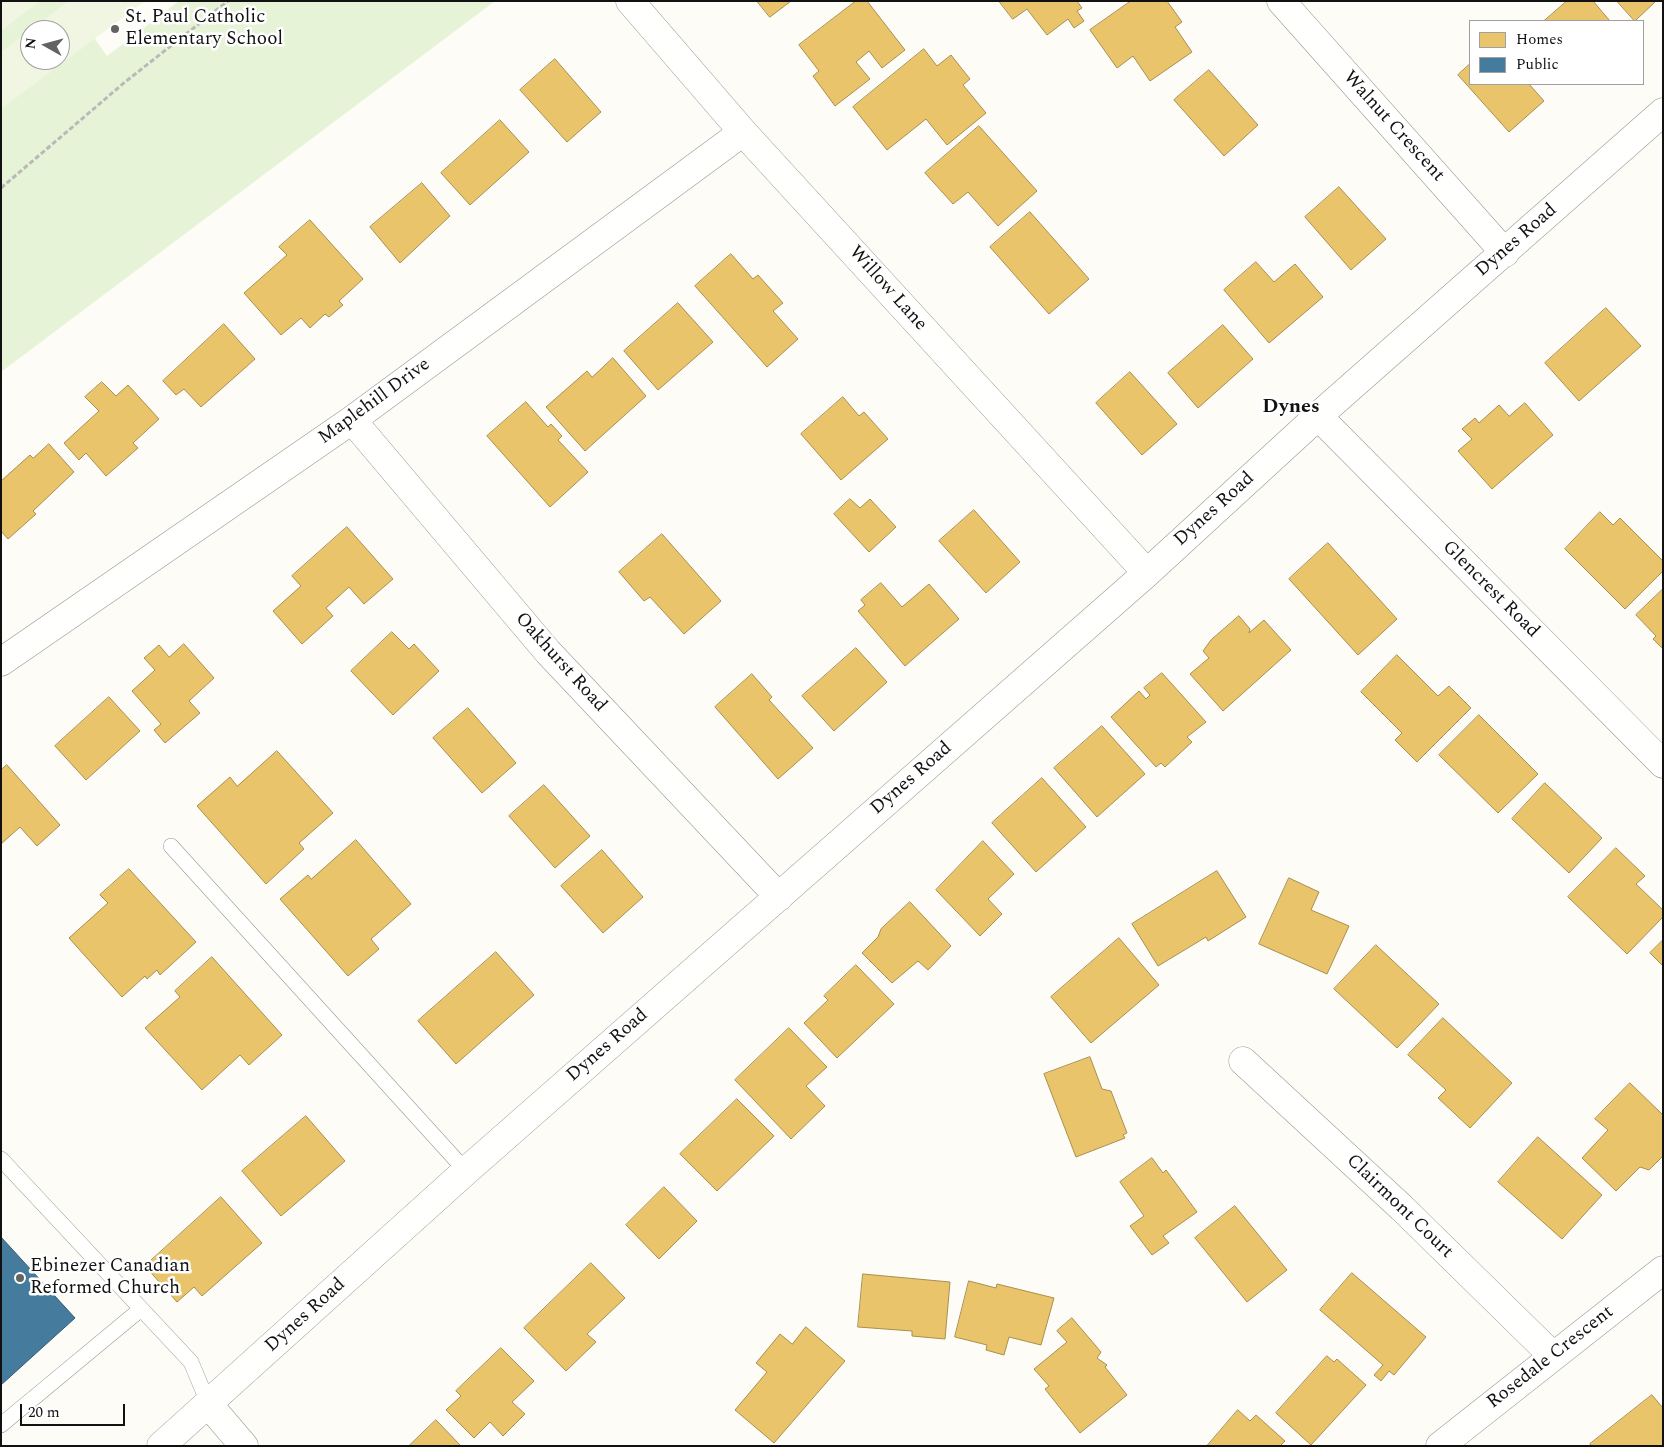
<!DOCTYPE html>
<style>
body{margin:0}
#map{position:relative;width:1664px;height:1447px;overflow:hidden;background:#fdfcf7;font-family:Spectral,serif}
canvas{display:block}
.frame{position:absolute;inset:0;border:2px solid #111;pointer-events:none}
.legend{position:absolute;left:1469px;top:20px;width:175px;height:65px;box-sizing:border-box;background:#fff;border:1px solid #a0a0a0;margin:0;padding:6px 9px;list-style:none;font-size:15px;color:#111}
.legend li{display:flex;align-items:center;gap:10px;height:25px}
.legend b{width:25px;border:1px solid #a0a0a0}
.north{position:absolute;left:20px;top:20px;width:50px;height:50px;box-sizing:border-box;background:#fff;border:1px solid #a0a0a0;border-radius:50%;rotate:277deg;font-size:14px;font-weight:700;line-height:20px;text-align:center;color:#111}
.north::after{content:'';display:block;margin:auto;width:18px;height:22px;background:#646362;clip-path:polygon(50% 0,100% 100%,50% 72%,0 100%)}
.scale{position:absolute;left:20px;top:1404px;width:105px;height:22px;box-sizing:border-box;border:2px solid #111;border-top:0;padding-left:6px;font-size:15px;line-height:18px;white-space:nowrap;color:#111;-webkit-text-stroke:4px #fff;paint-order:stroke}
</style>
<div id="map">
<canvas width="1664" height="1447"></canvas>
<div class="frame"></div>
<ul class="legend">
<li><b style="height:14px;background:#e9c46a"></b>Homes</li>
<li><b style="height:14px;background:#457b9d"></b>Public</li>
</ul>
<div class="north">N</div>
<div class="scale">20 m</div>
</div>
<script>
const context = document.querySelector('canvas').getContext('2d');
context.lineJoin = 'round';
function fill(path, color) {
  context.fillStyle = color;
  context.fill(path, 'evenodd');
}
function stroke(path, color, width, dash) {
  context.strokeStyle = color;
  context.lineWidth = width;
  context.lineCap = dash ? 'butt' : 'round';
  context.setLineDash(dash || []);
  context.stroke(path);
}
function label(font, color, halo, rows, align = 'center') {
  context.font = font + ' Spectral,serif';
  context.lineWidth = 5;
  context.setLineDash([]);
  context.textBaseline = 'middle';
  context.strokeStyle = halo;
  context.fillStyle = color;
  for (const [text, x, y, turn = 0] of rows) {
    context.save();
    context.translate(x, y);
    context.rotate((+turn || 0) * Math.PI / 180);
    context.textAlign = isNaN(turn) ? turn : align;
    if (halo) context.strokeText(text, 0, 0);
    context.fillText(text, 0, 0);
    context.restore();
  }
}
fill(new Path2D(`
 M1,1H68L107,56L179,1H495L1,372ZM30,30H60V60H30Z`), '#e7f3d7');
fill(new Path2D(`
 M1,1H40L1,31Z
 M68,1H145L1,109V52L30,30V60H60V30H31Z`), '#f0f6e1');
const homes = new Path2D(`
 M757,1H791L770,17Z
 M856,1H867L905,50L882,68L869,51L856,62L870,79L835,106L813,76L819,71L799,45Z
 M999,1H1077L1082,8L1077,11L1084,21L1074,28L1068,19L1047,35L1027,9L1013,19Z
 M1131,1H1167L1182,22L1175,27L1192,52L1150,81L1133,56L1117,68L1090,30Z
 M1567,1H1593L1610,21H1544Z
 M1617,1H1656L1635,21Z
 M924,49L937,66L951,55L970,79L963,85L986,113L947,145L926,119L887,150L853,107Z
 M555,59L601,112L567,142L520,90Z
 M1470,64V84H1529L1544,101L1509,132L1458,75Z
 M1209,70L1258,125L1224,156L1174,100Z
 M500,120L529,152L470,205L441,173Z
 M979,126L1037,191L998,226L968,192L953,204L925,173Z
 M422,183L450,216L400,263L370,227Z
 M1339,187L1386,239L1351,270L1305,217Z
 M1030,212L1089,279L1049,314L990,247Z
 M310,220L363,279L339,301L343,305L329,317L325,314L310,328L301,318L281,335L244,293L287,255L279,247Z
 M731,254L753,279L758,275L783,303L773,311L798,339L767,367L695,286Z
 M1256,262L1274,282L1295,264L1323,297L1269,343L1224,290Z
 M678,303L713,342L658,390L624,351Z
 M1606,308L1641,346L1579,401L1545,363Z
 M224,324L255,359L201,407L184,389L176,395L163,381Z
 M1223,325L1253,359L1198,408L1168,373Z
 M613,358L646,396L585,451L546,407L587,371L592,377Z
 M1130,372L1177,424L1142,455L1096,403Z
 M102,382L116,396L128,385L159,419L133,443L138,448L106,476L86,453L79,460L64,443L99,411L85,397Z
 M843,397L859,416L864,412L888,439L841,480L801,434Z
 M526,402L548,427L551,424L562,436L558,440L588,472L550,507L487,436Z
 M1525,403L1553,435L1492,489L1458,451L1472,439L1462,429L1475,418L1479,423L1499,405L1509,416Z
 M49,444L74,472L33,511L36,514L8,539L1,531V481L30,455L33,458Z
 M850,499L860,508L870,499L896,527L869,552L834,514Z
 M974,510L1020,562L986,593L939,541Z
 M1600,512L1613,525L1620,518L1663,561V571L1625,609L1565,549Z
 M347,527L393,579L364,604L349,587L326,608L333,616L302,644L273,611L301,586L292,576Z
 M662,534L721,601L684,634L650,597L644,601L619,572Z
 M1328,543L1397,619L1358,655L1289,579Z
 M881,583L902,607L929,584L959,619L905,666L858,611L865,605L861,600Z
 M1663,589V649L1653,639L1656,636L1636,615Z
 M1239,616L1250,629L1249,633L1264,620L1291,650L1223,711L1190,674L1209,658L1203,651L1211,640Z
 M392,632L409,649L414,644L439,671L393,715L351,671Z
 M184,644L214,678L189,701L200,713L165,743L154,730L161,724L132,691L155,670L144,658L159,645L169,657Z
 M856,648L887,682L834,731L802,696Z
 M1397,655L1438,696L1449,686L1471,708L1417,762L1395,740L1402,733L1361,692Z
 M1162,673L1206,722L1187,737L1192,742L1165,767L1161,763L1156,767L1111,717L1139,691L1146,699L1150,695L1144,688Z
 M752,674L772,697L769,700L813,748L778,779L715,707Z
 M109,697L140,731L86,780L55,746Z
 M468,708L516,763L482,793L433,738Z
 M1479,715L1538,774L1498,813L1439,755Z
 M1102,726L1145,774L1097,817L1054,768Z
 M277,751L333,813L299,843L304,849L266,884L197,806L230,777L237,786Z
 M7,765L60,825L37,846L20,827L1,844V770Z
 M1042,778L1086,827L1036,872L992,823Z
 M1545,783L1602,838L1569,873L1512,819Z
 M544,785L590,836L555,868L509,816Z
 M356,840L411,904L371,939L379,949L348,976L280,899L308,875L311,879Z
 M983,841L1014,874L988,899L1002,914L980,936L936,890Z
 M1616,848L1645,876L1636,884L1663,910V917L1627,954L1568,897Z
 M602,850L643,897L603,933L561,886Z
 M129,869L196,942L160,975L157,970L147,979L145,976L122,997L69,938L108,903L100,895Z
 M1217,871L1246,917L1208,941L1206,937L1158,966L1132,924Z
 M1289,878L1319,892L1311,910L1349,926L1327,974L1259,944Z
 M910,902L951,946L928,970L918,961L892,983L862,953L878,937L881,929Z
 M1119,938L1159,985L1091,1043L1051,997Z
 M1663,940V966L1650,953Z
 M1376,945L1439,1004L1397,1048L1334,989Z
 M496,952L534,995L456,1064L418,1021Z
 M212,957L282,1035L249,1065L240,1055L202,1090L145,1028L180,997L175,991Z
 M856,965L894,1004L837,1058L804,1023L828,1000L824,996Z
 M1443,1018L1512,1083L1470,1128L1438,1098L1446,1090L1408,1055Z
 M789,1028L827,1067L806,1086L825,1106L791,1139L735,1080Z
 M1090,1057L1102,1089L1111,1091L1127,1133L1123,1135L1125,1138L1076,1157L1044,1074Z
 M1630,1083L1663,1115V1156L1649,1170L1640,1167L1616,1191L1582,1158L1608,1130L1595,1119Z
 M737,1099L774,1136L717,1191L680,1154Z
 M306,1116L345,1161L281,1216L242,1171Z
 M1538,1137L1602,1195L1562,1239L1498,1182Z
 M1152,1158L1163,1173L1166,1170L1197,1212L1163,1236L1169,1243L1152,1255L1130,1226L1144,1216L1120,1182Z
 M664,1187L697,1221L659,1259L626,1225Z
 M221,1197L262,1243L202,1296L194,1287L177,1302L145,1266Z
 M1235,1206L1287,1270L1247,1302L1195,1238Z
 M591,1263L625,1298L587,1334L596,1342L566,1371L524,1328Z
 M1352,1273L1426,1337L1394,1375L1389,1371L1381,1381L1374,1375L1383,1365L1320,1310Z
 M863,1274L950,1282L945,1339L912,1336V1331L858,1327Z
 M969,1281L996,1288L997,1284L1054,1298L1041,1345L1009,1337L1004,1355L986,1350L987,1345L955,1337Z
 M1072,1318L1101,1352L1097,1358L1107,1365L1105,1367L1127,1395L1080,1433L1045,1389L1049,1386L1034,1369L1067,1342L1057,1331Z
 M806,1327L845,1361L774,1443L735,1410L767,1372L756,1363L780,1334L792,1344Z
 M501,1348L534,1381L512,1402L525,1414L503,1436L490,1422L474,1438L446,1410L461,1396L456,1391Z
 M1327,1356L1334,1362L1337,1359L1366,1385L1311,1445L1276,1413Z
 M1652,1395L1663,1408V1446H1592L1590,1444Z
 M1238,1410L1250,1421L1256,1415L1285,1441L1280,1446H1207Z
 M436,1420L461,1446H409Z`);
fill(homes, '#e9c46a');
stroke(homes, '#a88e4f', 1);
const public = new Path2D(`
 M1,1237L75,1318L1,1385Z`);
fill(public, '#457b9d');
stroke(public, '#355b73', 1);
const lane = new Path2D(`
 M171,846L466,1171
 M1,1159L191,1362L209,1405
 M1,1425L141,1309`);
const street = new Path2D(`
 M630,1L743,132L1147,573
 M1281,1L1505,253
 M1318,416L1663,764
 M352,420L548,652L779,897
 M1,662L352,420L743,132
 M1243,1061L1402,1208L1553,1356
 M209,1405L244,1446
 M161,1446L466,1171L1147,573L1318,416L1663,112
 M1440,1446L1663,1270`);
stroke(lane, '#979795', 16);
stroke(street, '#979795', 29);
stroke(new Path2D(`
 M1,188L125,82L228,1`), '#b9b9b8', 3, [5, 2.5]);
stroke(lane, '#fffffe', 15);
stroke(street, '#fffffe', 28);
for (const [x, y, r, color] of [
 [115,29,5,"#646362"],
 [20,1278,5,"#646362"]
]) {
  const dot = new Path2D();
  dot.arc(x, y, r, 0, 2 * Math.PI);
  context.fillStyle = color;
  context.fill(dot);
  stroke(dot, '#fff', 2);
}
label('19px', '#111', '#fff', [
 ["St. Paul Catholic",125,18],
 ["Elementary School",125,40],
 ["Ebinezer Canadian",30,1267],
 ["Reformed Church",30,1289]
], 'left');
label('19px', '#111', '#fff', [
 ["Walnut Crescent",1393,127,48],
 ["Dynes Road",1517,241,-41],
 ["Willow Lane",887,289,48],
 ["Maplehill Drive",375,402,-36],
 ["Dynes Road",1215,510,-42],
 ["Glencrest Road",1490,590,45],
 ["Oakhurst Road",560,663,48],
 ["Dynes Road",912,779,-41],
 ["Dynes Road",608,1046,-41],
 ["Clairmont Court",1399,1207,44],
 ["Dynes Road",306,1316,-42],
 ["Rosedale Crescent",1551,1358,-38]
]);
label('bold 20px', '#111', '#fff', [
 ["Dynes",1291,408]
]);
</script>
